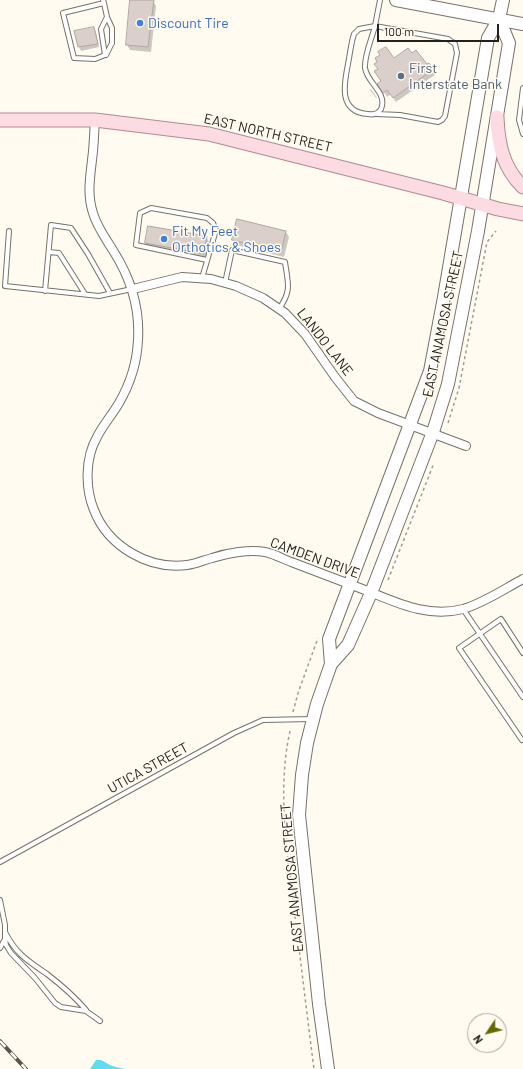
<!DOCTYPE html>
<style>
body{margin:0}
#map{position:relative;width:523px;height:1069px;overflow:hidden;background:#fffbf0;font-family:Barlow,sans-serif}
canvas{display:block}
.north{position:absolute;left:467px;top:1013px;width:40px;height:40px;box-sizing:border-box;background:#fffbf0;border:1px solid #a7a49c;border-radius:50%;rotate:235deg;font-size:11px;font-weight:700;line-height:16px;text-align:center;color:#22211d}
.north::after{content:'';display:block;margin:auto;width:14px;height:18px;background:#656703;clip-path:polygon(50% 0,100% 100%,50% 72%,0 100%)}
.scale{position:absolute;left:377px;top:24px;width:122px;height:18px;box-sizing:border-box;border:2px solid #22211d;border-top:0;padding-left:5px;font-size:12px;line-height:14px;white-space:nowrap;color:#22211d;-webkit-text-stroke:3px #fffbf0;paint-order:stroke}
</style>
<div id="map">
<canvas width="523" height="1069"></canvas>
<div class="north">N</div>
<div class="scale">100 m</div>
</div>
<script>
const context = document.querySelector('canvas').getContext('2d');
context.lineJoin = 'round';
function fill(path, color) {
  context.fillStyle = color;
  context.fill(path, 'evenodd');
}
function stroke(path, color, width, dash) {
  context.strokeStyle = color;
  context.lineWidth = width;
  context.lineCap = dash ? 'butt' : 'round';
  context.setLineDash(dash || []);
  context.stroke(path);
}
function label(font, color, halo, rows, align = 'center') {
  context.font = font + ' Barlow,sans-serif';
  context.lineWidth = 3;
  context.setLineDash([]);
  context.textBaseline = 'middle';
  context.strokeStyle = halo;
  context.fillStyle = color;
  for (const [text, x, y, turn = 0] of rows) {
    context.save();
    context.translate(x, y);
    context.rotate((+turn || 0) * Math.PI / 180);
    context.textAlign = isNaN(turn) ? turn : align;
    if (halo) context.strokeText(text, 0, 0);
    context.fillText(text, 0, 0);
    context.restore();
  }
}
fill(new Path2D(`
 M96,1060H101L112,1066L125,1069H90Z`), '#5ddeef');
fill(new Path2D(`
 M131,0L153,1L156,6L151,52L130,50L127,45Z
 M94,28L96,32L99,47L81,51L79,47L75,32Z
 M412,54L426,66L429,64L436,74L396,102L391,94L387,97L379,84L382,82L393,60Z
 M371,89L377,98H376L370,90Z
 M238,221L286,232L289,237L284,257L236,245L233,240Z
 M206,237L209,242L206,259L149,248L146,243Z`), '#0003');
const building = new Path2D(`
 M130,0H154L148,47L126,45Z
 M94,27L98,44L78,47L74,31Z
 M386,47L394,58L408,48L412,53L416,50L427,64L429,63L434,69L393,98L387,90L383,93L377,84L381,81L374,71L378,69L374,64L377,62L375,58L380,55L378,52Z
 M237,219L286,231L281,252L232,240Z
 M148,226L207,236L204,254L145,243Z`);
fill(building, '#dbcfcb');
stroke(building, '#b1a6a2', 1);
const lane = new Path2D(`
 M103,0L104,3L63,13L74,58L95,59L105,55L101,29L107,17L104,3
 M375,26C372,38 364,56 365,68C367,83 388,93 381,109C378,114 373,115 368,114C338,112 344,84 348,64C350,54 351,43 354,34L359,29Z
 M106,55L112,43V28L107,17
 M523,88L519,120L523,134
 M377,114L400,115L438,122L442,120L445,116L457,53L455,44L448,39L375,26L380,0
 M9,231L5,286L99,296L132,289
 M49,252L59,253L85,294
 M202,278L216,230L213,223L207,218L151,208L140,213L136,245L207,260
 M225,283L232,250L285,262C288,284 292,290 279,309
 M45,291L51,225L71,228L88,254L110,293
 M463,609L523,697
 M522,740L459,648L501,619L523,653
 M0,862L234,733L263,720L312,719
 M0,900L5,925V939L0,948
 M5,932C16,954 28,961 47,974C60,984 75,997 86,1010
 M5,939L6,945L11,953L35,978L55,1003L61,1007L86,1011L100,1021`);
const street = new Path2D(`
 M95,120C94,133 94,146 92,160C90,178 87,195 93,213C97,227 106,239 114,252C131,279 140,308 138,340C137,362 130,384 119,403C112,415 103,425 97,437C85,458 85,488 94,510C108,546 148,570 187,565C196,564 204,560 212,558C227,553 250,549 265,552C275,554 285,560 294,563C318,572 341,581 365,590C398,603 427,618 463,609C484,603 504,589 523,579
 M133,289L182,277L211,279L236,286L263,298L285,313L305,334L335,377L354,401L378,413L466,446`);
const secondary = new Path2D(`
 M396,0L523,24
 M331,664L329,639L430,371L444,297L488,38L499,19L503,0
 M328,1069L319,1004L299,815L302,775L307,743L317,704L331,664L348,645L371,593L433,432L448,384L478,231L509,43L499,19`);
const primary = new Path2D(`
 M497,117C498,144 503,168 523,187
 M0,120H95L209,134L443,193L498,209L523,214`);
stroke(lane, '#757268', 6);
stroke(street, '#757268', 10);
stroke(secondary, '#757268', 14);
stroke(primary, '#b08a91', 15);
stroke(new Path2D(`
 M448,423L459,388L487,242L496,231
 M388,580L434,463
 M293,712L298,693L318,638
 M290,731C277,790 287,850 294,909C301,962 307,1016 314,1069`), '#9e9c94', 1.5, [3, 3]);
stroke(lane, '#fff', 4);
stroke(street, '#fff', 8);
stroke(secondary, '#fff', 12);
stroke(primary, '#fddbe3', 13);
const rail = new Path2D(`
 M0,1041L26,1069`);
stroke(rail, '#56554f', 4);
stroke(rail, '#fffbf0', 2.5, [8]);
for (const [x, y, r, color] of [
 [140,23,4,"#3f7fe0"],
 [401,76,4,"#5c6f8a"],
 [164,239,4,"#3f7fe0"]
]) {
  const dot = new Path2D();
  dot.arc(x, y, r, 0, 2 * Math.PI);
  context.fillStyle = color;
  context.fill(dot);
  stroke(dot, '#fffbf0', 1.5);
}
label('14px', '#366cbe', '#fffbf0', [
 ["Discount Tire",148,23],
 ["Fit My Feet",172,231],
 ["Orthotics & Shoes",172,247]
], 'left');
label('14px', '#4e5e75', '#fffbf0', [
 ["First",409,68],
 ["Interstate Bank",409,84]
], 'left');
label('14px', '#22211d', '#fffbf0', [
 ["EAST NORTH STREET",268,133,13],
 ["EAST ANAMOSA STREET",443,324,-78],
 ["LANDO LANE",325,342,52],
 ["CAMDEN DRIVE",315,558,20],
 ["UTICA STREET",148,768,-29],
 ["EAST ANAMOSA STREET",292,878,-95]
]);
</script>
